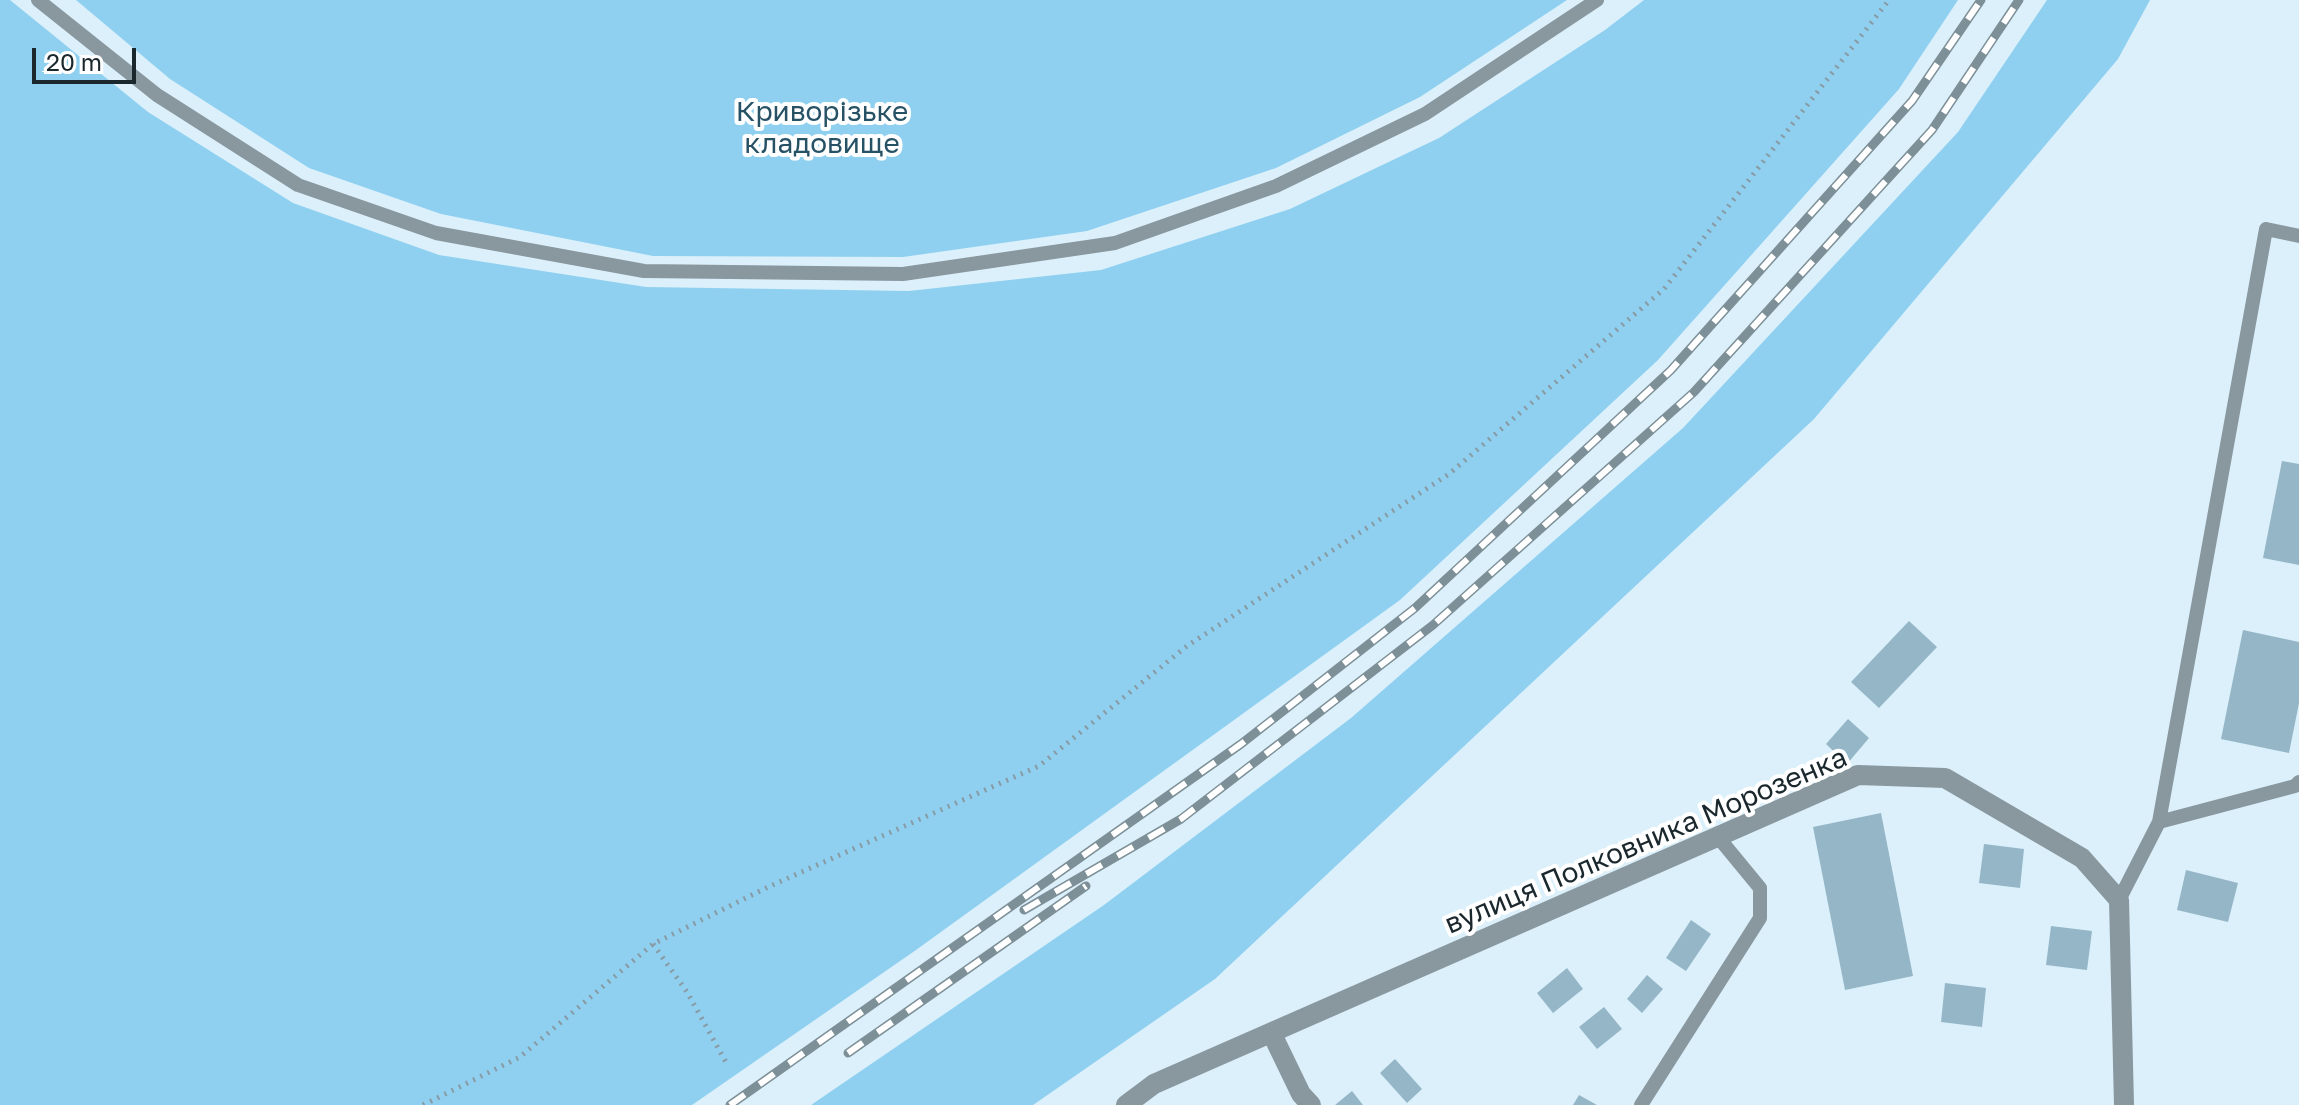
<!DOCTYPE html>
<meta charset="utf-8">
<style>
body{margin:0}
#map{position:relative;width:2299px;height:1105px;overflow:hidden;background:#dbf0fb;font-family:"Golos Text",sans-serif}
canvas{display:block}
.scale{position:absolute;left:32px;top:48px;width:104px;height:36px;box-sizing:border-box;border:4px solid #1a282e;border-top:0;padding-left:10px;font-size:24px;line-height:28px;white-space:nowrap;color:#1a282e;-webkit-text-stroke:6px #fff;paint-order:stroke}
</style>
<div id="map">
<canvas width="2299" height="1105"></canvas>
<div class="scale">20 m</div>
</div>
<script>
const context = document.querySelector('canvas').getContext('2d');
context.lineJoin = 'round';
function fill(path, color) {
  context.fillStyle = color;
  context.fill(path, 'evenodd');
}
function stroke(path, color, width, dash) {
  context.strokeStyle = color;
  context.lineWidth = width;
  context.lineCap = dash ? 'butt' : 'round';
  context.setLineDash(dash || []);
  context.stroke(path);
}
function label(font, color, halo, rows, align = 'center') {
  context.font = font + ' "Golos Text",sans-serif';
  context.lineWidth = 8;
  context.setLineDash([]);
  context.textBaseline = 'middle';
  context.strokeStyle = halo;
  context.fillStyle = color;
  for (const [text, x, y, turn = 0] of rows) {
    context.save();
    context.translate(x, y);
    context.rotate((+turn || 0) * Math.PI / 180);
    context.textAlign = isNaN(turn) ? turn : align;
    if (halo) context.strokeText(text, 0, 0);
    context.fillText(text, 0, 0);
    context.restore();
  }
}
fill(new Path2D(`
 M0,0H10L148,112L293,203L439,255L646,287L909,291L1101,270L1290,209L1439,138L1605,30L1644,0H1958L1899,89L1658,360L1400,600L916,950L692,1105H0Z
 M76,0H1567L1420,97L1276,168L1087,231L903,257L653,256L441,214L309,168L170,79Z
 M2047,0H2150L2118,59L1814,419L1215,979L1033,1105H811L1104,905L1351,718L1683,428L1958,132Z`), '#8fd0f0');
fill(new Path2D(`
 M2282,461L2299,464V565L2263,558Z
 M1909,621L1937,647L1879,708L1851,682Z
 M2243,630L2299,642V703L2289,753L2221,739Z
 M1848,719L1869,738L1847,764L1826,744Z
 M1881,813L1913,976L1845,990L1813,827Z
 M1984,844L2024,849L2020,888L1979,883Z
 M2186,870L2238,883L2228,922L2177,910Z
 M1691,920L1711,934L1686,971L1666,958Z
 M2051,926L2092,931L2087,970L2046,965Z
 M1567,968L1583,989L1553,1013L1537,993Z
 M1647,975L1663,989L1642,1013L1627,999Z
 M1945,983L1986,988L1982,1027L1941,1022Z
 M1604,1007L1622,1029L1597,1049L1579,1027Z
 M1395,1059L1422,1089L1407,1103L1380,1073Z
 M1352,1091L1363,1105H1335Z
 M1579,1095L1597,1105H1573Z`), '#94b6c7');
stroke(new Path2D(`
 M653,944L687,992L728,1066
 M423,1105L520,1057L653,944L768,887L1039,766L1187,646L1449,474L1664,289L1889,0`), '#889aa3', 5, [2, 6]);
stroke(new Path2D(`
 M38,0L157,95L298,185L436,233L644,271L903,274L1115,243L1276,186L1425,114L1597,0
 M2159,822L2295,786L2299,782
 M2119,900L2159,822L2266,229L2299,236
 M1641,1105L1760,918V888L1718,837`), '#89979f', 14);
stroke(new Path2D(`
 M1272,1034L1301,1094L1311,1105
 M1126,1105L1154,1084L1858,775L1945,778L2082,858L2119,900L2124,1105`), '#89979f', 20);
const rail = new Path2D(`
 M1024,910L1181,819L1433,625L1694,392L1932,130L2019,0
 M848,1053L1086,886
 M730,1105L1241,744L1415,608L1671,370L1912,101L1981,0`);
stroke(rail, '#7d8f97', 9);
stroke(rail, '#fff', 6, [18]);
label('28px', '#275266', '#fff', [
 ["Криворізьке",822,112],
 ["кладовище",822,144]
]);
label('28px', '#1a282e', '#fff', [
 ["вулиця Полковника Морозенка",1646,841,-23]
]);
</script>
